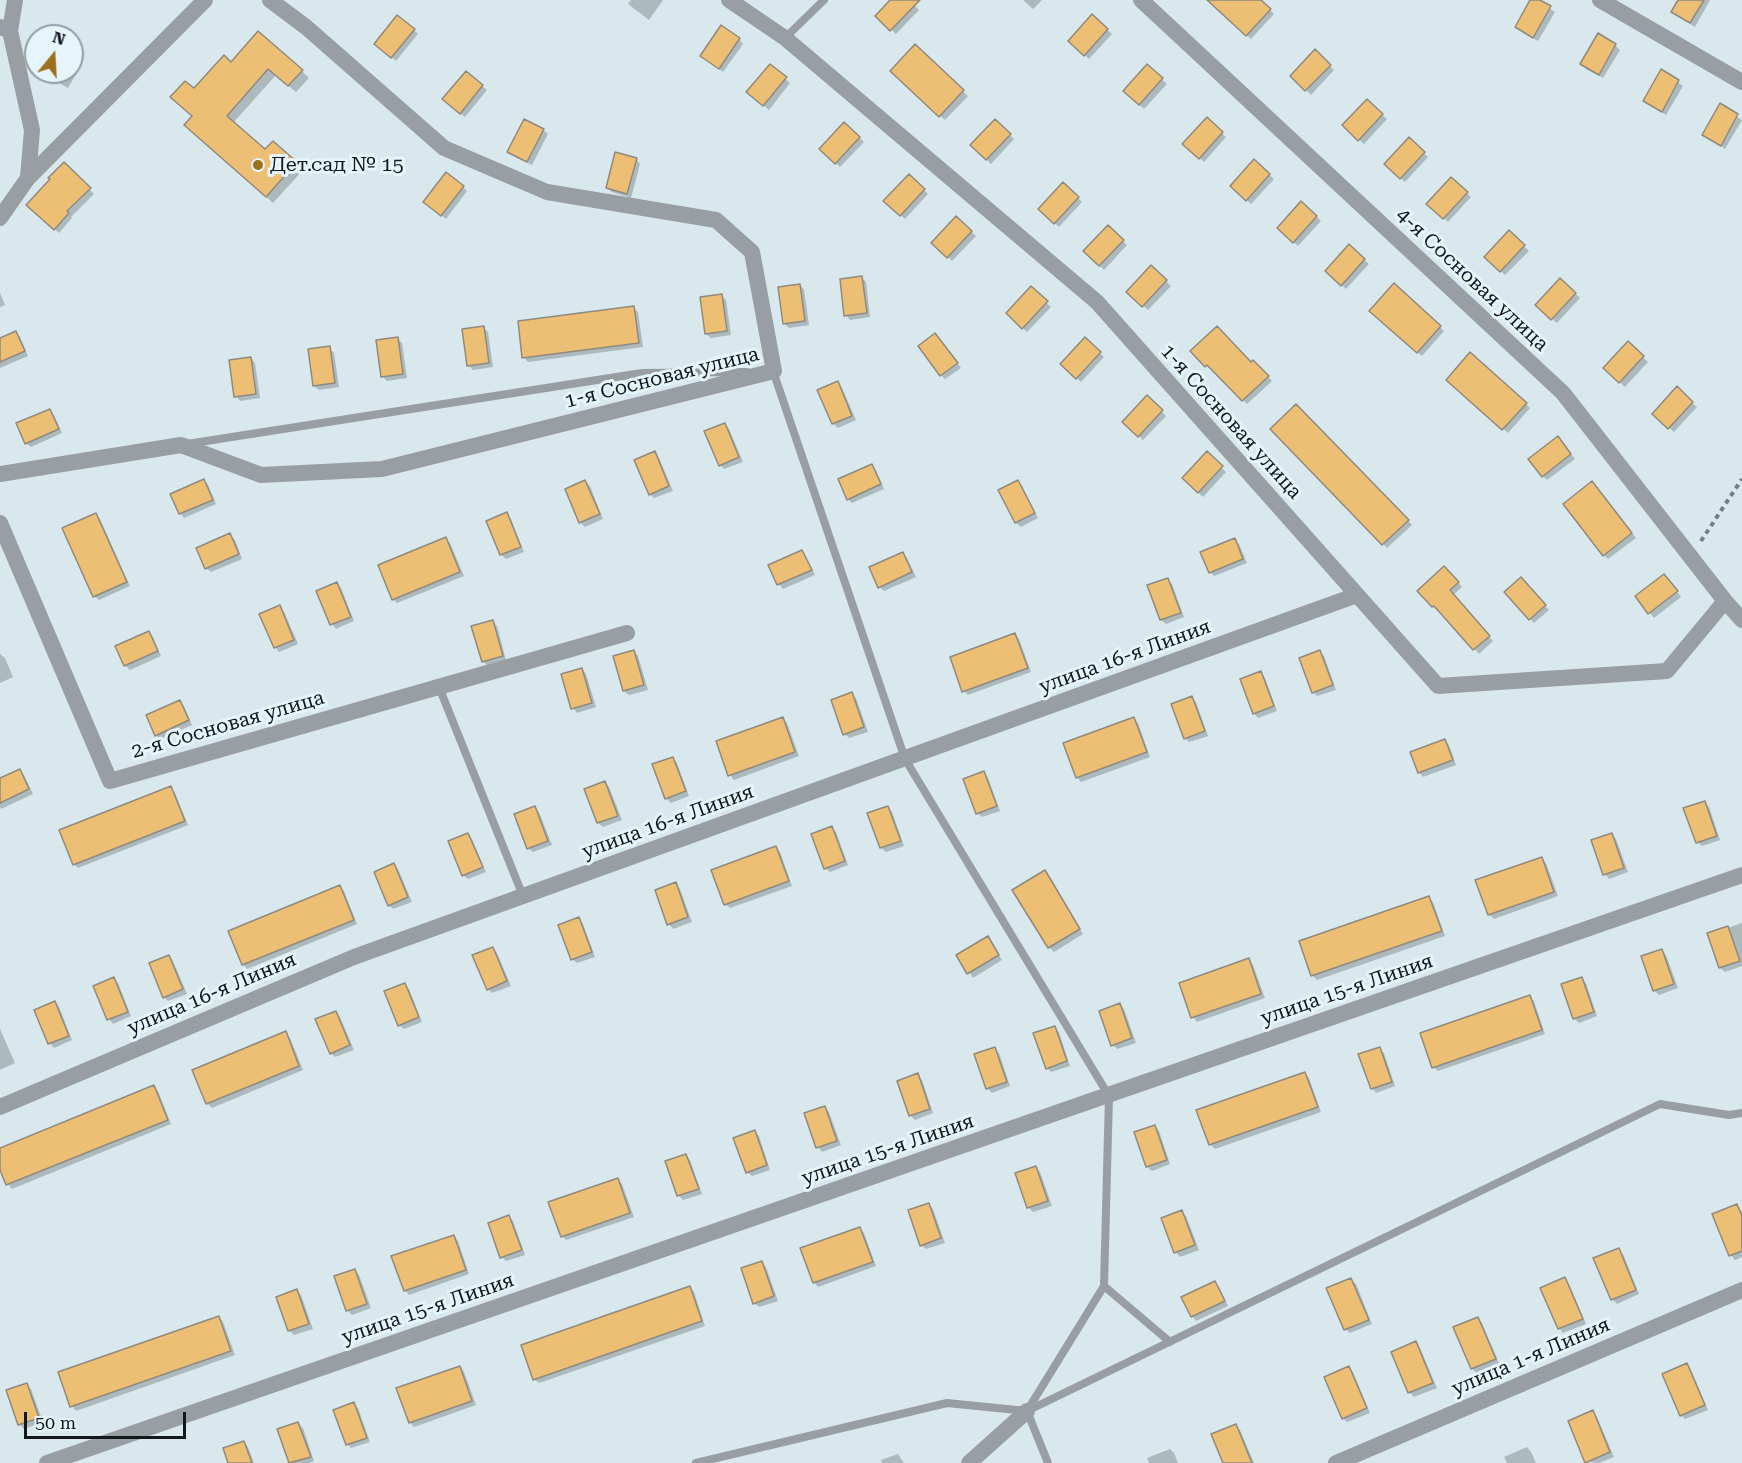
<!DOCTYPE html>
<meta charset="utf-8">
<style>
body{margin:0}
#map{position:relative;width:1742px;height:1463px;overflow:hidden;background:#d8e8ed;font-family:"Roboto Serif",serif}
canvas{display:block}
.north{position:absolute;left:24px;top:24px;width:60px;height:60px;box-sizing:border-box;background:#e6f5fb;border:2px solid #929da1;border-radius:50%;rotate:18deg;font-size:16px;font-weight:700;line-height:24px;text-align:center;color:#13191b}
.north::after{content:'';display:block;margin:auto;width:21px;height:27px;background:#9c701f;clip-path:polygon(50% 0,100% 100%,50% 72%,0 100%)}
.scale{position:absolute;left:24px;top:1412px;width:162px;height:27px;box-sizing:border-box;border:3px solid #13191b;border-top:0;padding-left:8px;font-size:18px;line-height:21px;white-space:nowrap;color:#13191b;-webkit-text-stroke:4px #e6f5fb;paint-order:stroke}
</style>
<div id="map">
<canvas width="1742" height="1463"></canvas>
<div class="north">N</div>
<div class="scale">50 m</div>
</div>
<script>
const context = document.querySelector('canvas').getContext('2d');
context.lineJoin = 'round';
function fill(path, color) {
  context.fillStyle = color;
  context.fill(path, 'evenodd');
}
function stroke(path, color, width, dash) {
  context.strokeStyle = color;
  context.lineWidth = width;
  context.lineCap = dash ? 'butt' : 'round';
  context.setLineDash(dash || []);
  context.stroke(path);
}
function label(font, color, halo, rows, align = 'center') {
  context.font = font + ' "Roboto Serif",serif';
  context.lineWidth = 6;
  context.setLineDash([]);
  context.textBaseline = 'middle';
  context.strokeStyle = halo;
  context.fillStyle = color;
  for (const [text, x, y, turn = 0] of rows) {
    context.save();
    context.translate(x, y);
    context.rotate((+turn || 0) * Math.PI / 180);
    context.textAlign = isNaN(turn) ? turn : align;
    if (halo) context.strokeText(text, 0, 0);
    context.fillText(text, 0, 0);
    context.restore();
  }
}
fill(new Path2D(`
 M631,0H663L649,20L628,4Z
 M892,0H909L919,10L896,34L877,16Z
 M1023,0H1042L1033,9Z
 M1209,0H1259L1274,14L1251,39Z
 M1532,0H1537L1555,12L1538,41L1521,31L1516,27Z
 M1680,0H1710L1695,27L1677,16L1673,12Z
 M1092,16L1112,34L1089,59L1070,41Z
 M414,30L418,34L396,61L380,48Z
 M1598,35L1615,45L1620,50L1603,78L1586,69L1582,64Z
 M739,39L743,44L723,72L707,60Z
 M915,46L968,96L945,120L892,71Z
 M1315,52L1334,70L1311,95L1292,76Z
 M231,64L302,71L309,78L296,92L276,75L233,123L265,152L296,163L303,170L273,203L193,132L194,91Z
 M72,65L78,71L68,88L40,72H72Z
 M770,66L790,83L769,110L753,96Z
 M1147,66L1167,84L1144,109L1125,91Z
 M1661,71L1683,86L1666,115L1649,105L1645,101Z
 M466,73L487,90L465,117L449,104Z
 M1367,101L1387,119L1364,144L1344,125Z
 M1720,106L1742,120L1725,149L1704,134Z
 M1207,119L1226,137L1204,162L1184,144Z
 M995,121L1014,139L991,164L972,145Z
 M844,124L864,142L840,167L821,149Z
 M543,130L548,134L532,165L513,156L509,151Z
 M1409,139L1428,157L1405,182L1386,164Z
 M636,159L640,164L631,198L612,192L607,188Z
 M1254,161L1274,179L1251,204L1232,186Z
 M64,164L94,194L71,217L72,218L59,233L33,209Z
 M909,176L928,194L905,219L885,201Z
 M1451,179L1471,197L1448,222L1428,204Z
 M1063,184L1082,202L1059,227L1040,209Z
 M463,187L467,191L446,219L430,206Z
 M1301,203L1321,221L1298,246L1279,228Z
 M956,218L976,236L952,261L933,243Z
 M1108,227L1127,245L1104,270L1085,251Z
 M1509,232L1529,251L1505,275L1486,257Z
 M1349,246L1369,264L1346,289L1327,271Z
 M1152,267L1171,286L1148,310L1128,292Z
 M861,277L866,282L870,317L850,320L846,315Z
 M1560,280L1580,298L1557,323L1537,305Z
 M800,285L804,290L809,325L789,328L784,323Z
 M1394,285L1444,331L1422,356L1375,315Z
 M1031,288L1051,307L1027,332L1008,313Z
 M0,293L5,305L0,307Z
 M722,296L726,300L731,335L711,338L706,334Z
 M634,308L638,312L643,347L528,362L524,358Z
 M483,328L488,332L493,367L473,370L468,365Z
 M15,333L20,337L28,356L0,368V340Z
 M398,339L402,343L407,378L387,381L382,376Z
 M940,339L961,368L945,379L941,375Z
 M1085,339L1104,357L1081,382L1062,364Z
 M1628,343L1648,362L1625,387L1605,368Z
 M329,348L334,353L339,387L319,390L314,386Z
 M1192,351L1252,364L1253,362L1272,381L1247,404L1212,369L1211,370Z
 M251,358L255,363L260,398L240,401L236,396Z
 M838,383L842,388L856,420L838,428L833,424L819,391Z
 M1453,384L1526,404L1530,408L1508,433Z
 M1677,389L1697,407L1674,432L1654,414Z
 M1147,397L1166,416L1143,440L1124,422Z
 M1296,406L1412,525L1387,548L1272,429Z
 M50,410L54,415L62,433L31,447L26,443Z
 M725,425L729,429L743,462L724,469L720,465Z
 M1562,443L1575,459L1547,480L1543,476Z
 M655,453L659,458L673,491L654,498L650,494Z
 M1207,453L1226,472L1203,497L1184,478Z
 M871,466L876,470L884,489L852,503L848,499Z
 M204,481L208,485L216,504L184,518L180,513Z
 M585,482L590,486L603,519L585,527L580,522Z
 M1018,482L1022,486L1038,518L1021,527L1016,523L1000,491Z
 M1596,487L1636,538L1608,559L1604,555Z
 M506,514L511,519L524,552L506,559L501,554Z
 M96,515L100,519L130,586L99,600L94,596Z
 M230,535L235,540L242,559L211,572L206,568Z
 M446,539L450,543L464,576L397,603L393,599Z
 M1235,540L1239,544L1247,563L1214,576L1210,572Z
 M802,551L806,556L815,575L783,589L779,584Z
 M903,554L907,558L916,577L884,591L880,587Z
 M1444,568L1462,587L1453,595L1493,641L1479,654L1439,609L1438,611L1419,591Z
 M1521,579L1549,610L1534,623L1506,592Z
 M1168,580L1172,584L1184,617L1166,624L1161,620Z
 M1668,580L1681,597L1654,618L1637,597Z
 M336,584L341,588L354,621L336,629L332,624Z
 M280,607L284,612L298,644L279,652L275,647Z
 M492,622L497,626L506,660L487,665L483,661Z
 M149,633L153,637L161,656L130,670L125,665L117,647Z
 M1015,635L1019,639L1031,672L968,695L964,691Z
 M634,651L638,656L648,690L629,695L624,691L615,657Z
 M1320,652L1324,656L1336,690L1317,696L1313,692Z
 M0,654L5,658L13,677L0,683Z
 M582,669L586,674L596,707L577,713L573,708Z
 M1261,673L1265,678L1277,711L1258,718L1254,713Z
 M851,694L856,698L868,732L849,738L845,734Z
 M1192,698L1196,702L1208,736L1189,742L1185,738Z
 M179,702L184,706L192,725L160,739L156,735Z
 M782,719L787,723L799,756L734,780L730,775Z
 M1133,719L1138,723L1150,757L1081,782L1077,777Z
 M1445,741L1449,745L1456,765L1423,777L1419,772Z
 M673,758L677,763L689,796L671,803L666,798Z
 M19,771L24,775L33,794L1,809L0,807V780Z
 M984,773L988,778L1000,811L982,817L977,813Z
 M605,783L609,787L622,820L603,827L598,823L586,789Z
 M171,788L175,793L188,825L78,868L74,864Z
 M1704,802L1709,807L1720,840L1702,846L1697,842Z
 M888,807L892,812L904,846L886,852L881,848Z
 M535,808L539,812L552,845L533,852L528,848Z
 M832,828L836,832L848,865L830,872L825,868Z
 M468,834L472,839L486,872L468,879L463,875Z
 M1612,834L1616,839L1628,872L1609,879L1605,874Z
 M776,848L780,852L792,886L730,908L725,904Z
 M1542,859L1546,863L1558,896L1494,919L1489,914Z
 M394,865L398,869L412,902L393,909L389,905Z
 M1049,877L1083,934L1054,952L1049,947L1015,890Z
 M675,884L680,889L692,922L673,929L669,924Z
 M340,887L344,891L357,924L247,969L243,964Z
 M1429,898L1433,902L1445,936L1317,980L1312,975Z
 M579,919L583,924L595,957L577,963L572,959Z
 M1742,923V966L1725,972L1720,968L1709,934Z
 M988,938L1002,960L973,978L958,955Z
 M493,949L497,953L511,986L492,993L488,989Z
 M1662,950L1666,955L1678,988L1659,995L1654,990Z
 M169,957L173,961L187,994L168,1001L164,997Z
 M1249,960L1253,965L1265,998L1197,1022L1193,1017Z
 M1581,978L1586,983L1597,1016L1579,1023L1574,1018Z
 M114,979L118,983L131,1016L113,1024L109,1019L95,986Z
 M404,985L409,989L422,1022L404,1029L399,1025Z
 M1529,996L1534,1001L1545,1034L1438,1071L1433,1067Z
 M55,1003L59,1007L72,1040L54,1048L50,1043Z
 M1120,1005L1124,1009L1136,1043L1117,1049L1113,1045Z
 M336,1013L340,1017L354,1050L335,1057L331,1053Z
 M1054,1028L1059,1032L1070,1066L1051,1072L1047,1068Z
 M0,1029L15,1063L0,1070Z
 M285,1033L290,1038L303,1070L212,1108L207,1103Z
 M994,1048L999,1053L1010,1086L992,1093L987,1088Z
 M1379,1049L1384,1053L1395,1086L1376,1093L1372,1088Z
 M1305,1074L1309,1078L1321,1112L1215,1149L1210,1144Z
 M917,1075L922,1080L933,1113L915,1120L910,1115Z
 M154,1087L158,1091L171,1124L12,1189L8,1184L0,1166V1150Z
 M825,1108L829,1112L841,1145L822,1152L818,1147Z
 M1154,1126L1159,1131L1170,1164L1152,1171L1147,1167Z
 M754,1132L759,1136L770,1170L752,1176L747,1172Z
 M686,1156L690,1160L702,1194L683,1200L679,1196L667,1162Z
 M1036,1168L1040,1172L1052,1206L1033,1212L1029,1208L1017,1174Z
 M618,1179L622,1184L634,1217L566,1240L562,1236Z
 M928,1205L933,1209L945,1243L926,1249L921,1245Z
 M1737,1206L1742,1212V1257L1735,1260L1731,1255Z
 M1181,1212L1186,1216L1199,1250L1180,1257L1176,1252Z
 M509,1217L513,1221L525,1255L506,1261L502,1257Z
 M860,1229L864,1233L876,1266L818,1287L814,1282Z
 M453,1236L458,1241L469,1274L409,1295L405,1290Z
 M1618,1250L1623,1254L1639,1294L1617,1304L1612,1299Z
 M762,1263L766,1267L778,1301L759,1307L754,1303Z
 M355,1271L359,1275L371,1308L352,1315L348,1311L336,1277Z
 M1565,1279L1569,1284L1586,1324L1563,1333L1559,1328Z
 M1351,1280L1356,1284L1372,1324L1350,1333L1345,1329Z
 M1215,1283L1219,1287L1228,1306L1196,1321L1192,1316Z
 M689,1288L694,1292L705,1326L539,1383L534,1379Z
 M296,1291L301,1295L313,1329L294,1335L289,1330Z
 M219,1318L223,1322L235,1355L76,1411L72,1406Z
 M1478,1319L1482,1323L1499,1363L1476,1373L1472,1368Z
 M1415,1343L1420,1348L1437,1388L1414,1397L1410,1393L1393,1353Z
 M1687,1365L1691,1370L1708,1410L1685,1419L1681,1415Z
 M460,1367L464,1372L476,1405L414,1427L410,1422Z
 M1349,1368L1353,1372L1370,1413L1347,1422L1343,1418Z
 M26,1384L31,1389L43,1422L24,1429L19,1424Z
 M354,1404L358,1408L370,1442L351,1448L347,1444Z
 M1593,1412L1597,1417L1614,1457L1599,1463L1587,1462Z
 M298,1424L303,1428L314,1461L309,1463H291L279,1430Z
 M1236,1426L1240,1430L1254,1463H1225Z
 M243,1442L248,1447L254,1463H230Z
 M1527,1447L1531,1452L1536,1463H1507L1504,1457Z
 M1170,1449L1174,1453L1178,1463H1149L1147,1458Z
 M898,1454L904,1463H882L881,1460Z`), '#0003');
const building = new Path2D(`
 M890,0H920L890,31L875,16Z
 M1207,0H1261L1271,9L1246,36Z
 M1530,0H1540L1551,6L1533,38L1515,27Z
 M1678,0H1704L1690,23L1671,12Z
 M1092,14L1108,29L1084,56L1068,41Z
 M397,15L415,29L391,58L374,44Z
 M721,25L740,38L719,69L700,56Z
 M258,31L303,70L288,86L268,69L227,116L265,149L273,141L297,162L266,197L184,125L192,116L170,97L185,81L194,88L224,55L231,62Z
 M1598,33L1616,44L1599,75L1580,64Z
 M915,44L964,90L939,117L890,71Z
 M1315,49L1331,65L1305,91L1290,76Z
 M770,64L787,77L763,106L746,92Z
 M1147,64L1163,78L1139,105L1123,91Z
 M1661,69L1679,80L1662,112L1643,101Z
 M466,71L483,85L460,114L442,99Z
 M1367,99L1383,114L1358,141L1342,125Z
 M1720,103L1738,114L1721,146L1702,135Z
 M1207,117L1223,132L1199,159L1182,144Z
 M524,119L544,129L527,162L507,152Z
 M995,119L1011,134L986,160L970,145Z
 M844,122L860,137L835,164L819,149Z
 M1409,137L1425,152L1400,179L1384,164Z
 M615,152L637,158L627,194L606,188Z
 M1254,159L1270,174L1246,201L1230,186Z
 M64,162L91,188L67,211L69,213L54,230L26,205L50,179L48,178Z
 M446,172L464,186L441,216L423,202Z
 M909,174L925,189L900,216L883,201Z
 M1451,177L1468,192L1443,219L1426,204Z
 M1063,182L1079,197L1054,224L1038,209Z
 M1301,201L1317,216L1293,243L1277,228Z
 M956,216L972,231L947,258L931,243Z
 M1108,225L1124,240L1099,266L1083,251Z
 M1509,230L1525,245L1500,272L1484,257Z
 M1349,244L1365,259L1341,286L1325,271Z
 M1151,265L1167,280L1142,307L1126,292Z
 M862,276L867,313L844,316L840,279Z
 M1560,278L1576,293L1551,320L1535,305Z
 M1394,283L1441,326L1417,353L1369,311Z
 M800,284L805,321L783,324L778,287Z
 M1031,286L1048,301L1022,329L1006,313Z
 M722,294L727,331L705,334L700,297Z
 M634,306L639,343L522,358L518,321Z
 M484,326L489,363L467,366L462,329Z
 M1217,326L1251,362L1253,360L1269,376L1242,401L1207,365L1205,367L1190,351Z
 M16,331L25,351L0,362V338Z
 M935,333L958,363L940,376L918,346Z
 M398,337L403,374L381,377L376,340Z
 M1085,337L1101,352L1076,379L1060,364Z
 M1628,341L1644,356L1619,383L1603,368Z
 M330,346L335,383L313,386L308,349Z
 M1470,352L1527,403L1502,430L1446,380Z
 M251,357L256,394L234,397L229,360Z
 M838,381L852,416L832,424L817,390Z
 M1677,386L1693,402L1668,429L1652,414Z
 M1147,395L1163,410L1138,437L1122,422Z
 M1296,404L1409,520L1382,545L1270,429Z
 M50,409L59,429L25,444L16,423Z
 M725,423L739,457L719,466L704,431Z
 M1558,436L1571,454L1542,477L1528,459Z
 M655,451L669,486L649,495L634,460Z
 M1207,451L1223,466L1198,493L1182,478Z
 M872,464L881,484L847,500L838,479Z
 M204,479L213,500L179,514L170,494Z
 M585,480L600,514L579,523L565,489Z
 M1018,480L1035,513L1015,523L998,490Z
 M1592,481L1632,533L1603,556L1563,504Z
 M507,512L521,547L500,555L486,521Z
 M96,513L127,582L93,597L62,528Z
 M230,533L239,554L205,569L196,548Z
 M446,537L460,572L392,600L378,565Z
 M1235,538L1243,559L1209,573L1200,552Z
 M802,550L812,570L777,585L768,565Z
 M903,552L912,572L878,588L869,567Z
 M1444,566L1459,582L1450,590L1490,636L1473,650L1434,606L1432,607L1417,591Z
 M1664,574L1678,591L1648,614L1635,596Z
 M1521,577L1546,605L1529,620L1504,592Z
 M1168,578L1181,613L1160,620L1147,585Z
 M337,582L351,617L330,625L316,591Z
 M280,605L294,640L274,648L259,614Z
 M493,620L503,656L482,662L471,626Z
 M149,631L158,651L124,666L115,646Z
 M1015,633L1028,668L962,692L950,657Z
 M634,650L644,685L623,691L613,656Z
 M1320,650L1333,685L1312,693L1299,658Z
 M582,668L592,703L571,709L561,674Z
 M1261,671L1274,706L1253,714L1240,679Z
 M852,692L864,727L843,735L831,700Z
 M1192,696L1205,731L1184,739L1171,704Z
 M180,700L189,720L155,736L146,715Z
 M783,717L795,752L728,776L716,741Z
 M1134,717L1147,752L1076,778L1063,743Z
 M1445,739L1453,760L1418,773L1410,752Z
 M673,757L686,791L665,799L652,764Z
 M20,769L29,789L0,803V778Z
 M984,771L997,806L976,814L963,779Z
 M605,781L618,816L597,823L584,789Z
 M171,786L185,821L73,865L59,830Z
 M1705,801L1717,836L1696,843L1683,808Z
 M535,806L548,841L527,849L514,814Z
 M888,806L901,841L880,848L867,813Z
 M832,826L845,861L824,869L811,834Z
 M468,833L483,867L462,876L448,841Z
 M1612,833L1624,868L1603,875L1591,840Z
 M776,846L789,881L724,905L711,870Z
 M1542,857L1554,892L1488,915L1475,880Z
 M394,863L408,897L388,906L374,872Z
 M1045,870L1080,929L1048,948L1012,890Z
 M676,882L688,917L667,925L655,890Z
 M340,885L354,920L242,965L228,931Z
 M1429,896L1442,931L1311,976L1299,941Z
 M579,917L592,952L571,960L558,925Z
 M1728,926L1740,961L1719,968L1707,933Z
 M988,936L999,955L967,974L956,955Z
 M493,947L507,981L487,990L472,955Z
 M1662,949L1674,984L1653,991L1641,956Z
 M169,955L183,989L163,998L149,963Z
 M1249,958L1261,994L1191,1018L1179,983Z
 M114,977L128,1012L107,1020L93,986Z
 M1582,977L1594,1012L1573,1019L1561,984Z
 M405,983L419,1017L398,1026L384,991Z
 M1530,995L1542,1030L1432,1068L1420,1033Z
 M55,1001L69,1036L48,1044L34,1010Z
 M1120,1003L1132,1038L1111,1046L1099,1011Z
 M336,1011L350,1045L330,1054L315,1019Z
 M1055,1026L1067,1061L1046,1069L1033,1033Z
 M286,1031L299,1066L206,1104L192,1070Z
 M995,1047L1007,1082L986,1089L974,1054Z
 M1380,1047L1392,1082L1371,1089L1358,1054Z
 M1305,1072L1318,1107L1209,1145L1196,1110Z
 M918,1073L930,1109L909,1116L897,1081Z
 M154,1085L168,1120L6,1185L0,1170V1148Z
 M825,1106L837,1141L816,1148L804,1113Z
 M1155,1125L1167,1160L1146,1167L1134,1132Z
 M755,1130L767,1165L746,1173L733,1138Z
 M686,1154L699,1189L677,1196L665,1161Z
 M1036,1166L1048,1201L1027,1208L1015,1173Z
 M618,1178L630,1213L561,1237L548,1202Z
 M929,1203L941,1238L920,1246L908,1210Z
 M1737,1204L1742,1216V1251L1729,1256L1712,1214Z
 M1182,1210L1195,1245L1174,1253L1161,1218Z
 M509,1215L522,1250L500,1258L488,1223Z
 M860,1227L873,1262L813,1283L800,1248Z
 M454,1235L466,1270L404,1291L391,1256Z
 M1619,1248L1636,1290L1611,1300L1593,1258Z
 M762,1261L774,1296L753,1304L741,1268Z
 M355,1269L367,1304L346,1311L334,1276Z
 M1565,1277L1583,1319L1558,1329L1540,1288Z
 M1351,1278L1369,1320L1344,1330L1326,1288Z
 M1215,1281L1225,1301L1191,1317L1181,1297Z
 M690,1286L702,1321L533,1380L521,1345Z
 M297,1289L309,1324L288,1331L276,1297Z
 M219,1316L231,1351L70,1407L58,1372Z
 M1478,1317L1496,1359L1471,1369L1453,1327Z
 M1416,1341L1433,1383L1408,1393L1391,1352Z
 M1687,1363L1705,1405L1680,1416L1662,1374Z
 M460,1366L472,1401L409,1423L396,1388Z
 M1349,1366L1367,1408L1342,1419L1324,1377Z
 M27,1383L39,1418L18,1425L6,1390Z
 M354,1402L367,1438L346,1445L333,1410Z
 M1593,1410L1610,1452L1585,1463L1568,1421Z
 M298,1422L311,1457L289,1463L277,1429Z
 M1236,1424L1252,1463H1223L1211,1434Z
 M244,1441L252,1463H228L223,1448Z`);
fill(building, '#edbf74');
stroke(building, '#90897e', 1.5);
stroke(new Path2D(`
 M1701,541L1742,479`), '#737e81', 4, [4.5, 4.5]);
stroke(new Path2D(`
 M785,38L824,0
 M773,371L905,759L1109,1096L1104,1286L1027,1411L1048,1463
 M187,444L642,373L748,372
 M439,687L523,896
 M1104,1286L1170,1342
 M696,1463L947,1403L1027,1411L1660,1104L1729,1115L1742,1113`), '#989ea1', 8);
stroke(new Path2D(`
 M729,0L785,38L1097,302L1438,686L1667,671L1725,601
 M1141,0L1563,393L1725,601L1742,620
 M1600,0L1742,82
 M0,27L10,31L32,130L28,178L0,218
 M10,31L15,0
 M28,178L205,0
 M0,474L181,445L261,475L382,469L774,371L752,252L716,220L547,192L444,148L306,27L270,0
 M0,523L110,781L627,633
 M0,1107L354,957L1357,595
 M47,1463L1742,875
 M969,1463L1027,1411
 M1336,1463L1742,1290`), '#989ea1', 16);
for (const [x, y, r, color] of [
 [258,165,6,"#9c701f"]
]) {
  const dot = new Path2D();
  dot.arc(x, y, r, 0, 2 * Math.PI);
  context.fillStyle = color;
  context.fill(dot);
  stroke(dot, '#e6f5fb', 2);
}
label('20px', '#13191b', '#e6f5fb', [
 ["Дет.сад № 15",270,165]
], 'left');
label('20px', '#13191b', '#e6f5fb', [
 ["4-я Сосновая улица",1472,280,43],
 ["1-я Сосновая улица",662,378,-14],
 ["1-я Сосновая улица",1231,422,48],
 ["улица 16-я Линия",1125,657,-20],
 ["2-я Сосновая улица",228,725,-16],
 ["улица 16-я Линия",668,822,-20],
 ["улица 15-я Линия",1347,990,-19],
 ["улица 16-я Линия",212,994,-23],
 ["улица 15-я Линия",888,1150,-19],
 ["улица 15-я Линия",428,1309,-19],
 ["улица 1-я Линия",1531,1357,-23]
]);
</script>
